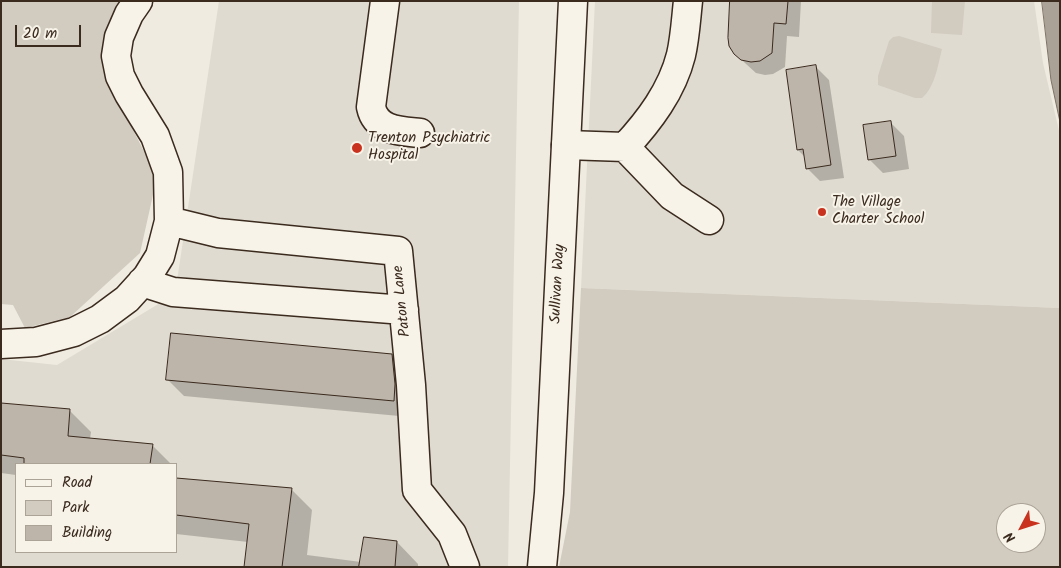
<!DOCTYPE html>
<style>
body{margin:0}
#map{position:relative;width:1061px;height:568px;overflow:hidden;background:#efebe0;font-family:Kalam,sans-serif}
canvas{display:block}
.frame{position:absolute;inset:0;border:2px solid #3b2a1e;pointer-events:none}
.legend{position:absolute;left:15px;top:463px;width:162px;height:90px;box-sizing:border-box;background:#f7f3e8;border:1px solid #aca397;margin:0;padding:6px 9px;list-style:none;font-size:15px;color:#3b2a1e}
.legend li{display:flex;align-items:center;gap:10px;height:25px}
.legend b{width:25px;border:1px solid #aca397}
.north{position:absolute;left:996px;top:503px;width:50px;height:50px;box-sizing:border-box;background:#f7f3e8;border:1px solid #aca397;border-radius:50%;rotate:230deg;font-size:14px;font-weight:700;line-height:20px;text-align:center;color:#3b2a1e}
.north::after{content:'';display:block;margin:auto;width:18px;height:22px;background:#c8321e;clip-path:polygon(50% 0,100% 100%,50% 72%,0 100%)}
.scale{position:absolute;left:15px;top:25px;width:66px;height:22px;box-sizing:border-box;border:2px solid #3b2a1e;border-top:0;padding-left:6px;font-size:15px;line-height:18px;white-space:nowrap;color:#3b2a1e;-webkit-text-stroke:4px #f7f3e8;paint-order:stroke}
</style>
<div id="map">
<canvas width="1061" height="568"></canvas>
<div class="frame"></div>
<ul class="legend">
<li><b style="height:6px;background:#f7f3e8"></b>Road</li>
<li><b style="height:14px;background:#d1cbc0"></b>Park</li>
<li><b style="height:14px;background:#bdb5aa"></b>Building</li>
</ul>
<div class="north">N</div>
<div class="scale">20 m</div>
</div>
<script>
const context = document.querySelector('canvas').getContext('2d');
context.lineJoin = 'round';
function fill(path, color) {
  context.fillStyle = color;
  context.fill(path, 'evenodd');
}
function stroke(path, color, width, dash) {
  context.strokeStyle = color;
  context.lineWidth = width;
  context.lineCap = dash ? 'butt' : 'round';
  context.setLineDash(dash || []);
  context.stroke(path);
}
function label(font, color, halo, rows, align = 'center') {
  context.font = font + ' Kalam,sans-serif';
  context.lineWidth = 4;
  context.setLineDash([]);
  context.textBaseline = 'middle';
  context.strokeStyle = halo;
  context.fillStyle = color;
  for (const [text, x, y, turn = 0] of rows) {
    context.save();
    context.translate(x, y);
    context.rotate((+turn || 0) * Math.PI / 180);
    context.textAlign = isNaN(turn) ? turn : align;
    if (halo) context.strokeText(text, 0, 0);
    context.fillText(text, 0, 0);
    context.restore();
  }
}
fill(new Path2D(`
 M219,1H519L508,567H1V359L57,365L175,294ZM16,464H176V552H16Z
 M595,1H1034L1043,63L1060,135V308L581,288Z`), '#e0dbd0');
fill(new Path2D(`
 M1,1H130L106,44L129,122L157,177L140,253L70,317L25,328L13,305L1,304Z
 M932,1H965L962,35L931,33Z
 M899,36L942,49C938,65 935,87 922,98H915L878,85V76L889,41L893,37Z
 M581,288L1060,308V567H559L570,512ZM1006,513H1036V543H1006Z`), '#d1cbc0');
const water = new Path2D(`
 M1042,1H1060V122L1051,80Z`);
fill(water, '#aaa296');
stroke(water, '#7e7266', 1);
fill(new Path2D(`
 M731,1H801L799,37L787,36L785,67L773,74L765,75L756,73L735,54Z
 M816,67L829,80L844,178L820,181L807,168L805,157L798,150Z
 M891,123L904,136L909,169L883,173L870,160L864,126Z
 M392,355L408,372L410,417L184,396L167,379Z
 M1,404L69,410L91,432L90,439L152,445L171,464H16V475L1,473Z
 M176,479L291,489L312,510L307,555L361,562L397,542L418,564V567H245L248,542L176,534Z`), '#0003');
const building = new Path2D(`
 M730,1H788L786,24L774,23L772,53L760,61L751,62L741,60L734,54L729,46L728,38Z
 M816,65L831,165L806,169L803,149L797,150L786,70Z
 M891,121L896,156L868,160L863,125Z
 M171,333L392,354L395,384L394,401L166,380Z
 M1,403L70,409L68,436L153,444L150,464H24V458L1,455Z
 M176,478L292,488L282,567H244L249,524L176,515Z
 M364,537L397,541L395,567H359Z`);
fill(building, '#bdb5aa');
stroke(building, '#3b2a1e', 1);
const minor = new Path2D(`
 M385,1L371,107C376,131 400,131 420,133
 M566,145L625,147L672,196L709,220
 M625,147C649,121 672,91 681,55C685,38 686,19 688,1
 M169,221L218,233L398,251L411,385L417,490L452,534L465,567
 M142,282L173,292L404,310
 M1,344L36,342L74,332L100,319L127,299L147,277L160,256L169,221L168,172L155,136L129,94L120,76L116,56L119,37L129,14L138,1`);
const major = new Path2D(`
 M542,567L549,493L573,1`);
stroke(minor, '#3b2a1e', 31);
stroke(major, '#3b2a1e', 31);
stroke(minor, '#f7f3e8', 28);
stroke(major, '#f7f3e8', 28);
for (const [x, y, r, color] of [
 [357,148,6,"#c8321e"],
 [822,212,5,"#c8321e"]
]) {
  const dot = new Path2D();
  dot.arc(x, y, r, 0, 2 * Math.PI);
  context.fillStyle = color;
  context.fill(dot);
  stroke(dot, '#f7f3e8', 2);
}
label('15px', '#3b2a1e', '#f7f3e8', [
 ["Trenton Psychiatric",368,139],
 ["Hospital",368,156],
 ["The Village",832,203],
 ["Charter School",832,220]
], 'left');
label('15px', '#3b2a1e', '#f7f3e8', [
 ["Sullivan Way",559,284,-87],
 ["Paton Lane",403,301,-96]
]);
</script>
